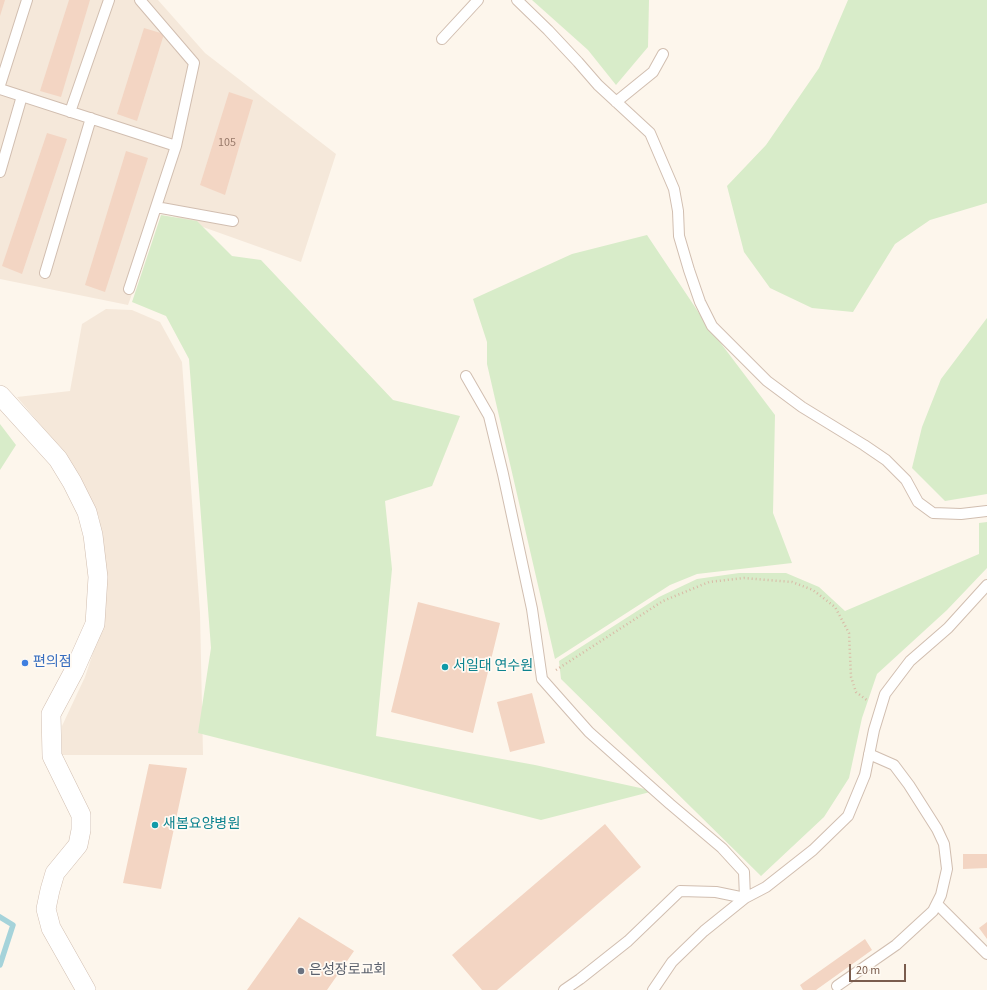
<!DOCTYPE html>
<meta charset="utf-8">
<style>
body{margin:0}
#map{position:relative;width:987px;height:990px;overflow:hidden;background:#fdf6ec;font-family:"Source Sans 3",sans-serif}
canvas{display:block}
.scale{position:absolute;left:849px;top:964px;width:57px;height:18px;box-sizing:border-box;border:2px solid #7a5c4d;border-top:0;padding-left:5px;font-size:12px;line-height:14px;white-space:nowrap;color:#7a5c4d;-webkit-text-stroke:3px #fffaf3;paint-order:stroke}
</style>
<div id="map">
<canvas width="987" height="990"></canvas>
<div class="scale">20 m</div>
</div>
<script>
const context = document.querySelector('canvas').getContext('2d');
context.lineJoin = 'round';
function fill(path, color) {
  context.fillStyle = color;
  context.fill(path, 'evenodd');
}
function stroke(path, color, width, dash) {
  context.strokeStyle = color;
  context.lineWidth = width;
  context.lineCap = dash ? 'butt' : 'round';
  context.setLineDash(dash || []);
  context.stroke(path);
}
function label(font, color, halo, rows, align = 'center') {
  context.font = font + ' "Source Sans 3","Noto Sans KR",sans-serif';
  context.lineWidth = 3.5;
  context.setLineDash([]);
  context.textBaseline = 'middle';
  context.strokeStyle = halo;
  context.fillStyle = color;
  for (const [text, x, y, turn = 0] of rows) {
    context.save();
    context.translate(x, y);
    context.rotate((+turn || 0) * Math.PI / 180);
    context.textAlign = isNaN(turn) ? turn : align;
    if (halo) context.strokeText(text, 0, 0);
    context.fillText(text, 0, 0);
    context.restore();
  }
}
fill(new Path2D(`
 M0,0H158L205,53L336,154L301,262L161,212L128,305L0,279Z
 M106,309L132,310L160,322L182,362L200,613L203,755H62V726L85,677L102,626L106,576L99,517L66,455L17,397L70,391L82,324Z`), '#f5e8da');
fill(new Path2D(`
 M532,0H649L648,47L616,85L588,50Z
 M848,0H987V203L930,220L895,244L853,312L812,308L770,288L744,252L727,186L766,145L819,68Z
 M161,215L197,221L232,256L261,260L393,400L460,416L432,486L385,501L392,569L376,736L535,765L654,791L541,820L198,733L211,648L189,359L166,316L132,302Z
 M647,235L707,325L775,415L773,513L792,563L697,574L670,585L555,659L487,364V342L473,299L572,254Z
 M987,318V494L945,501L912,468L922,427L941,379Z
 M0,424L16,445L0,470Z
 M987,522V568L947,610L877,674L862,718L849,778L824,817L761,876L561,679L559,661L659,597L697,579L739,573H786L819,587L845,611L979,554V523Z`), '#d8ecc9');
stroke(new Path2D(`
 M0,917L13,925L0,965`), '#a5d3da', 5.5);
fill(new Path2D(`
 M0,0H5L0,16Z
 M69,0H90L61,97L40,91Z
 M144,28L164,34L137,121L117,114Z
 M229,92L253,100L225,195L200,185Z
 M47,133L67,139L22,274L2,266Z
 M126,151L148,158L105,292L85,285Z
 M418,602L500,623L473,733L391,712Z
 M532,693L545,743L510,752L497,702Z
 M149,764L187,768L161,889L123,883Z
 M605,824L641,867L497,990H482L452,955Z
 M963,854H987V868L963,869Z
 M299,917L354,951L327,990H247Z
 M987,922V939L979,928Z
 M865,939L872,950L816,990H803L800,985Z`), '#f3d5c3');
const service = new Path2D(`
 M140,0L194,63L176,146
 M517,0L548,30L578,62L598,85L650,133L674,189L678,211L679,236L689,270L700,302L712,326L767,381L802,407L864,445L886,460L906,480L918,502L933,513L961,514L987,511
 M442,39L478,0
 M0,85L27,0
 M0,89L176,146L129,289
 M616,102L653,72L663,54
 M70,112L109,0
 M0,172L22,96
 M156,207L233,221
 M45,273L91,118
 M466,376L489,416L503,474L532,609L542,679L589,732L670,804L722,848L744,872L745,898L766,887L813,850L848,816L865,775L874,730L885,694L910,661L948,628L987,585
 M937,904L987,954
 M837,986L896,945L933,911L941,895L947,869L944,844L937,829L909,785L894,765L869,754
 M564,990L580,979L628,941L680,891L716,892L745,898L704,931L672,962L653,990`);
const minor = new Path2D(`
 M0,395L58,459L72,482L87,512L93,535L98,577L95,624L74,671L51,714L52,756L81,815V830L78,845L55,873L50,890L46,909L51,928L86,990`);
stroke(service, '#d1beb0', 12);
stroke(minor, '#d1beb0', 20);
stroke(new Path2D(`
 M556,670L663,601L709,582L744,578L792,582L813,590L835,607L849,633L851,677L856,692L868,701`), '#d9b8a5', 2.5, [1, 3]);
stroke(service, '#fff', 10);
stroke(minor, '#fff', 19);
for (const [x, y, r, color] of [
 [25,663,4,"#3f7fe0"],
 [445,667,4,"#0f9aa8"],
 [155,825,4,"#0f9aa8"],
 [301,971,4,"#6b7280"]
]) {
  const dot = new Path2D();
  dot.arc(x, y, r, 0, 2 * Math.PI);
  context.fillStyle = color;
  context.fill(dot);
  stroke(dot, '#fffaf3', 1.5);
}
label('12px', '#987a6a', null, [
 ["105",227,143]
]);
label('14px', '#366cbe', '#fffaf3', [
 ["편의점",33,663]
], 'left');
label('14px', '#0d838f', '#fffaf3', [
 ["서일대 연수원",453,667],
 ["새봄요양병원",163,825]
], 'left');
label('14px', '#5b616d', '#fffaf3', [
 ["은성장로교회",309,971]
], 'left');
</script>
